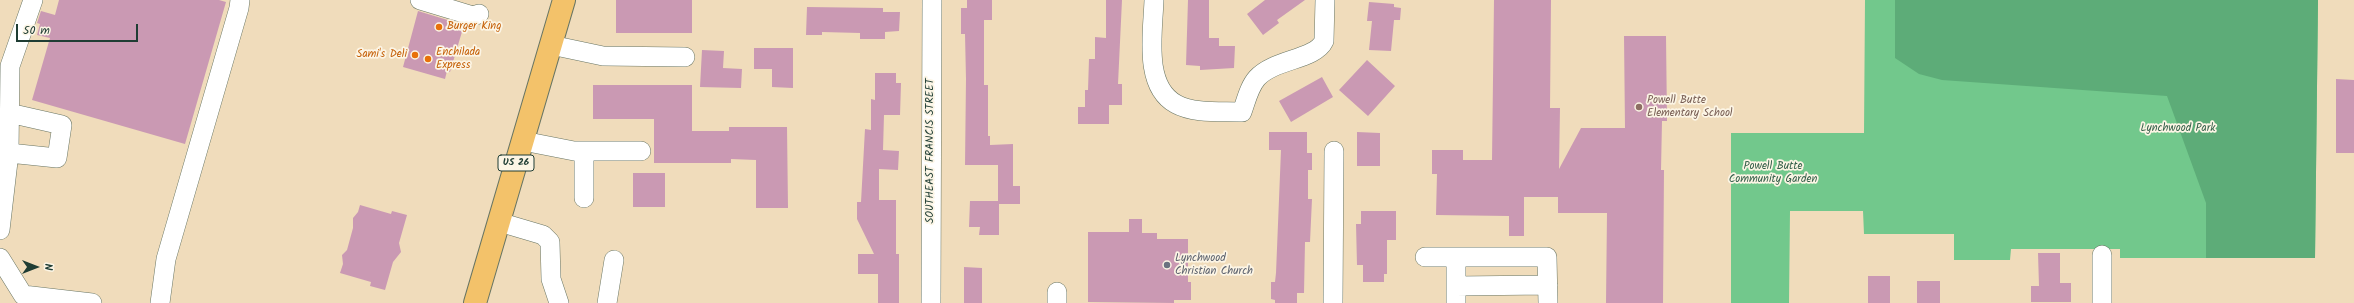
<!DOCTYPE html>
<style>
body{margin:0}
#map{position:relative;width:2354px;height:303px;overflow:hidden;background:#f0dcbb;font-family:Kalam,sans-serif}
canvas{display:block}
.north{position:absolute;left:16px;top:247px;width:40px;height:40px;-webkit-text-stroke:3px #fcf5e5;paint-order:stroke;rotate:90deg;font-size:11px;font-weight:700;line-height:16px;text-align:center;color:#1f3d34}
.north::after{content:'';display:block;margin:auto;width:14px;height:18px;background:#1f3d34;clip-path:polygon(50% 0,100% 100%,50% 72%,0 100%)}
.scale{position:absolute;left:16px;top:24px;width:122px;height:18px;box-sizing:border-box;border:2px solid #1f3d34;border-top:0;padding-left:5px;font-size:12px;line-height:14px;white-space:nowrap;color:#1f3d34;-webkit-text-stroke:3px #fcf5e5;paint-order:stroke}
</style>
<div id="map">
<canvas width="2354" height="303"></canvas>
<div class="north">N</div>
<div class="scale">50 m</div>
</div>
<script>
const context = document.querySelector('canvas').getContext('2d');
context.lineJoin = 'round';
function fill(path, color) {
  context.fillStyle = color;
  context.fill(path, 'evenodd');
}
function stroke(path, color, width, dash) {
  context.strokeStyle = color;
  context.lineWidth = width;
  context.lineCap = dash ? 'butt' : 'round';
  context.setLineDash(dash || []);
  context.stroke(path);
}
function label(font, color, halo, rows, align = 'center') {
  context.font = font + ' Kalam,sans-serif';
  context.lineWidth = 3.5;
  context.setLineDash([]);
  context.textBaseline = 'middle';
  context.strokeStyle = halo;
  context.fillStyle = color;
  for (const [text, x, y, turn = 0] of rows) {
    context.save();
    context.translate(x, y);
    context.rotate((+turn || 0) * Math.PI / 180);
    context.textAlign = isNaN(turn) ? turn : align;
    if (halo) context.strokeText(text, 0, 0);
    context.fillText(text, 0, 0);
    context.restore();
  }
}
fill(new Path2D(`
 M1865,0H2318L2315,258H2120V249H2011L2010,260H1954V234H1864L1863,211H1790L1789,303H1731V133H1864Z`), '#72c88c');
fill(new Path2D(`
 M1895,0H2318L2315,258H2206V203L2167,96L1942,80L1919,74L1895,58Z`), '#5dac78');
fill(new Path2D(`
 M59,0H219L226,2L185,144L32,100L50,38L37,35L40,24L37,23L41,11L55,15Z
 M616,0H692V33H616Z
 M967,0H992V20H984V85H988V136H990V145L1013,144V186H1020V204H999V235H979L980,227H969L970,201H998V165H965L966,79L965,34H961V8H967Z
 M1106,0H1122L1118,84H1122V105H1109V124H1078V107H1085V90H1088L1089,59H1095V37L1106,38Z
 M1188,0H1209V38H1219V46H1235L1234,68L1200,70V66L1186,65Z
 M1265,0H1305L1277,20L1279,23L1263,35L1247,14Z
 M1494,0H1551L1550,108H1560L1559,169L1581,128H1625L1624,36H1666L1667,121H1662L1661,170H1664L1663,303H1606L1607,213H1558V197H1524V236H1509V216L1436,215L1437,174H1432V150H1463V160H1492Z
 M1369,2L1394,4V7L1401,8L1400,20H1394L1391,51L1369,50L1372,21H1367Z
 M807,7L883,8V12H900L899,31L885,32V39H860V33L822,32V35H806Z
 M418,11L464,25L450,72L447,71L445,79L403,67Z
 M754,48H793V88L772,87V69H754Z
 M702,50L724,51L723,68L742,69L741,88L700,87Z
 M1367,60L1395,86L1368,116L1339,90Z
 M875,73H896V83H901L900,115H884L883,150L899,151L898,170L879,169V200H896V254H899V303H878V274H858V254H874L857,219V202H861L865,129L871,130V99L875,100Z
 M1322,77L1333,97L1291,122L1279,101Z
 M2336,79L2354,80V153H2336Z
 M593,85H692V131H729V127H787L788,208H756V160L731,159V163H654V119H593Z
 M1269,132H1307V153H1312V170H1308V199H1312L1310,242H1305L1304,293H1297V303H1275V300L1271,299V282H1275L1276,273L1281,150H1269Z
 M1357,132L1380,133V166H1357Z
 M633,173H665V207H633Z
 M360,205L391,214L392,211L407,215L399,243L401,252L393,262L385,290L370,286L371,282L340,273L343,264L342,255L347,250L353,228V218L358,212Z
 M1361,211H1396V240H1387V274H1384V282H1363V265H1357L1356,224H1361Z
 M1129,219H1142V233H1157V239H1188V282H1191V300H1174V303L1088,302V232H1129Z
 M2038,253H2060V283H2071V302H2031V286H2039Z
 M964,267L982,268V303H964Z
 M1868,276H1890V303H1868Z
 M1917,281H1940V303H1917Z`), '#ca99b3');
const minor = new Path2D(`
 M420,0L473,16L479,14
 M1154,0C1153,32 1143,86 1176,104C1194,114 1222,111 1242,112C1246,101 1249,87 1257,78C1274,59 1315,60 1324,41L1325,0
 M551,45L603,56L685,57
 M9,113L62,125L57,158L9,153
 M523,141L574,151H641
 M584,198V151
 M499,222L543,235L550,242L551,279L559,303
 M0,230L9,153L10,66L33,0
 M1425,257H1547L1548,303
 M1456,257V303
 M0,258L23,295L92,303
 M1456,286L1548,285
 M1057,292V303
 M160,303L166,259L239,8L240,0
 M607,303L614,260
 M931,303L932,0
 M1333,303L1334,151
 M2102,303V255`);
const major = new Path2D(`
 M475,303L564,0`);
stroke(minor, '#687563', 20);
stroke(major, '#687563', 24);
stroke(minor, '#fff', 19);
stroke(major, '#f3c26a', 22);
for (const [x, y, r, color] of [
 [439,27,4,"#e8710a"],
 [415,55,4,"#e8710a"],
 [428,59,4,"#e8710a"],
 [1639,107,4,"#8d6e63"],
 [1167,265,4,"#6b7280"]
]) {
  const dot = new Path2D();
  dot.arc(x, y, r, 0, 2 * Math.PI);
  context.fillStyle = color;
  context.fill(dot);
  stroke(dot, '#fcf5e5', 1.5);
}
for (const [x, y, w] of [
 [516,163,36]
]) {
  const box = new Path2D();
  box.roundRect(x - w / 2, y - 8, w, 16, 3);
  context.fillStyle = '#fcf5e5';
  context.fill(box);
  stroke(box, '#1f3d34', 1);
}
label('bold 10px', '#1f3d34', null, [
 ["US 26",516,163]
]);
label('11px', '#c56008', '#fcf5e5', [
 ["Burger King",447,27],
 ["Enchilada",436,53],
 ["Express",436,66],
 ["Sami's Deli",407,55,"right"]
], 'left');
label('11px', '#785e54', '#fcf5e5', [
 ["Powell Butte",1647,101],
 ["Elementary School",1647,114]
], 'left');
label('11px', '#34604a', '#fcf5e5', [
 ["Lynchwood Park",2178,129],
 ["Powell Butte",1773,167],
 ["Community Garden",1773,180]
]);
label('11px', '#1f3d34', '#fcf5e5', [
 ["SOUTHEAST FRANCIS STREET",931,151,-90]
]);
label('11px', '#5b616d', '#fcf5e5', [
 ["Lynchwood",1175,259],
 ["Christian Church",1175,272]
], 'left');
</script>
